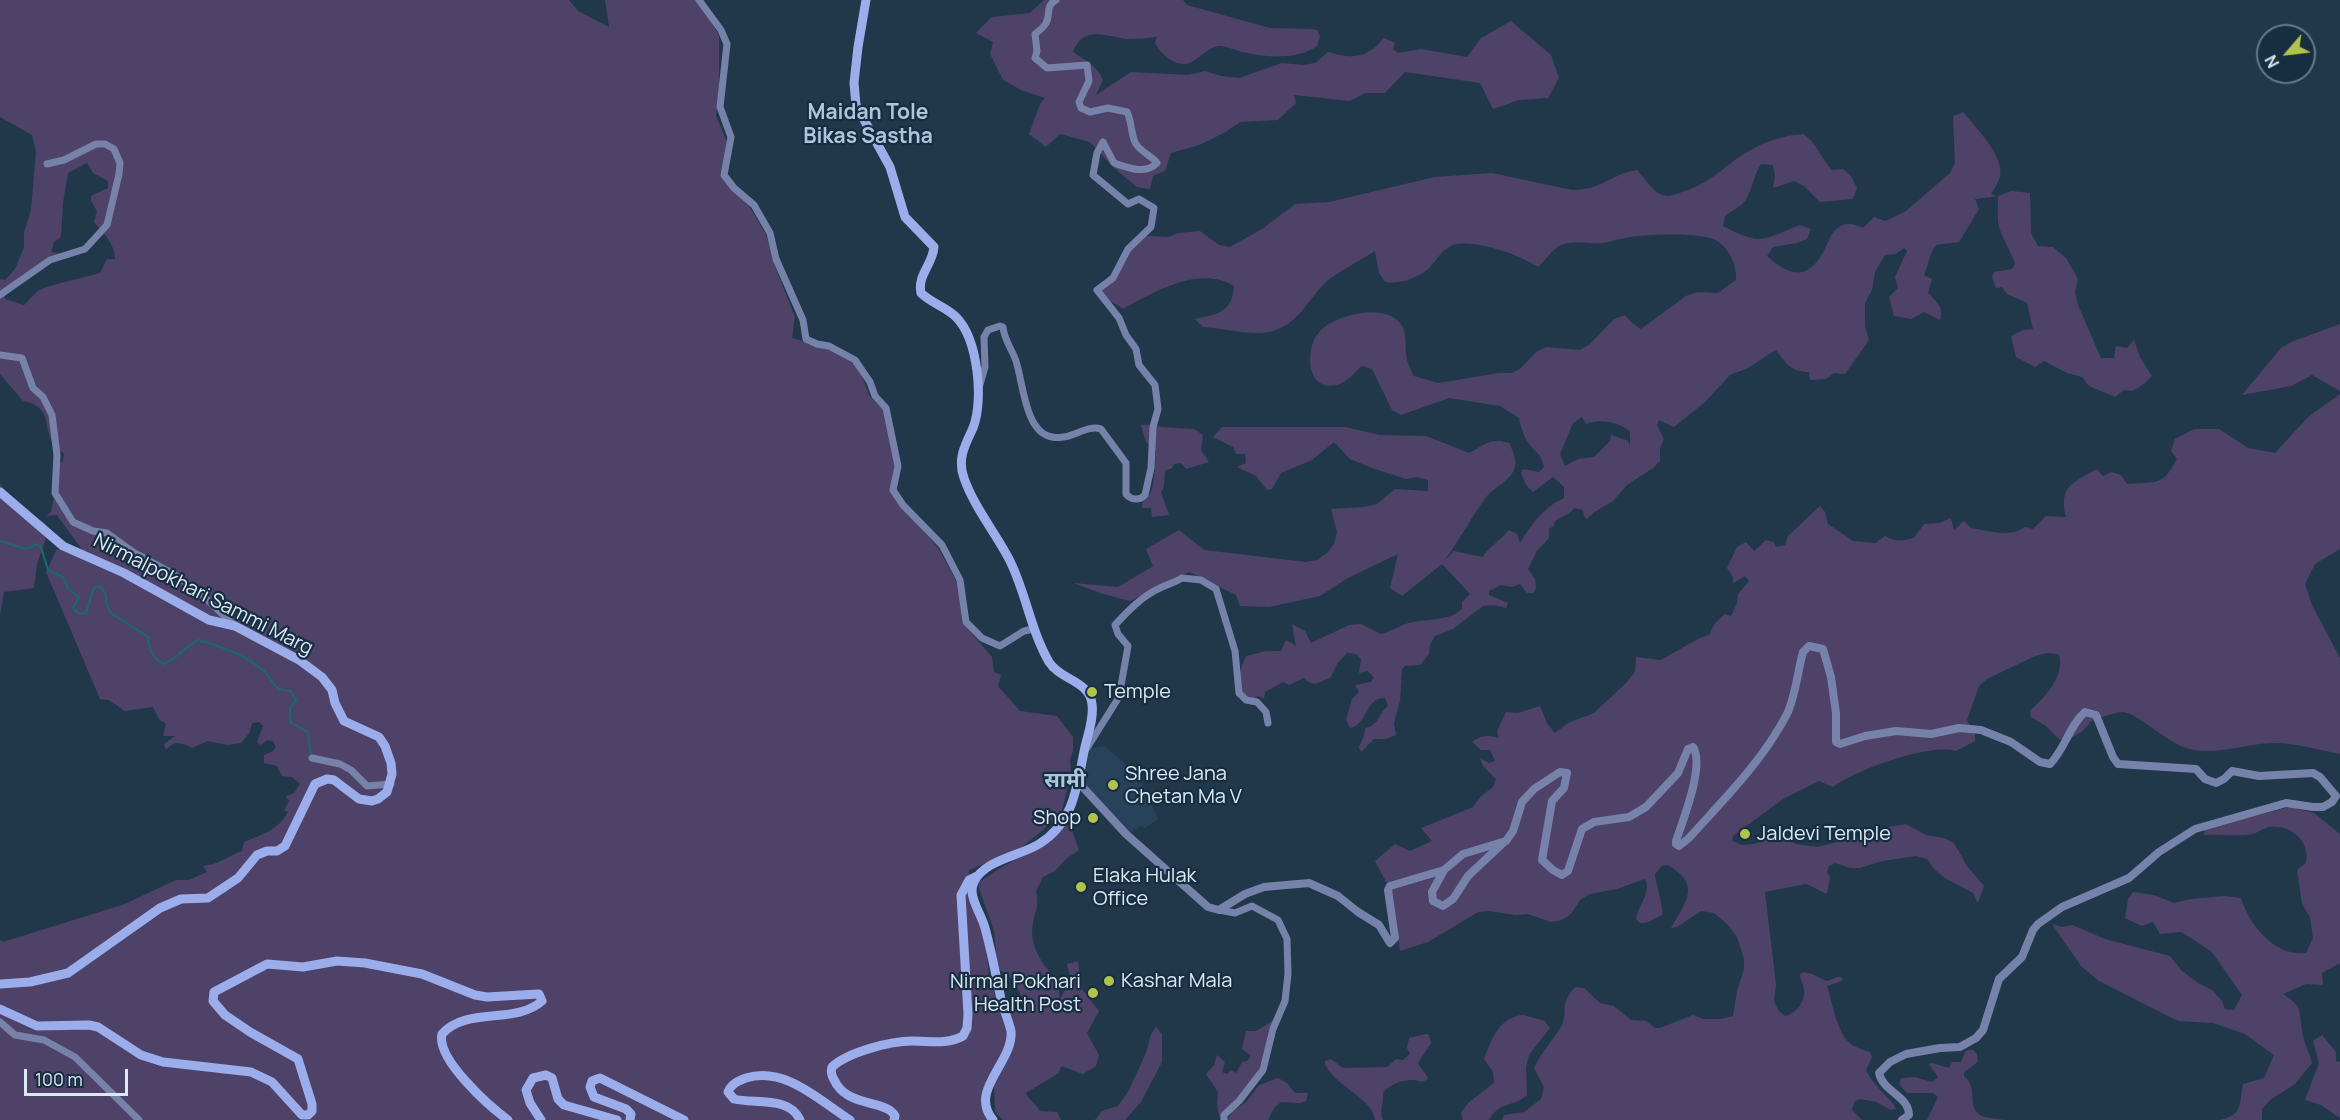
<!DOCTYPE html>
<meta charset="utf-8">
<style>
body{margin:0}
#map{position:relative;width:2340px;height:1120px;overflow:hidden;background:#21384b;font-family:Manrope,sans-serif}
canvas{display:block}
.north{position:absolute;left:2256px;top:24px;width:60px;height:60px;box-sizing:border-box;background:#172d40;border:2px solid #657888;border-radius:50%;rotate:242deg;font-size:16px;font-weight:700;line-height:24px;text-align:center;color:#dbe9f5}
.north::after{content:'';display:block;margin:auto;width:21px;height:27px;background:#b2c34c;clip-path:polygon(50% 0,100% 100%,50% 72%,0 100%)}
.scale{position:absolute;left:24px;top:1069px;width:104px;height:27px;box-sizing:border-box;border:3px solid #dbe9f5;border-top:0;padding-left:8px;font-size:18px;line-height:21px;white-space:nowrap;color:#dbe9f5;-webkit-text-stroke:4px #172d40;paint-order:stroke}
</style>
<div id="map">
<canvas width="2340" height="1120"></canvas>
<div class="north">N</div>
<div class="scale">100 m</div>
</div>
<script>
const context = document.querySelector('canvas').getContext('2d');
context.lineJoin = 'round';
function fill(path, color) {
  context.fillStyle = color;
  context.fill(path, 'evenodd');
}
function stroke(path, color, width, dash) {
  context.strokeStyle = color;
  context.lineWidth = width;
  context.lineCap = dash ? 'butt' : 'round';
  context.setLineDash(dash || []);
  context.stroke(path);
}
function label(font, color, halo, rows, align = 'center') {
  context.font = font + ' Manrope,"Noto Sans Devanagari",sans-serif';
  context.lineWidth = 4.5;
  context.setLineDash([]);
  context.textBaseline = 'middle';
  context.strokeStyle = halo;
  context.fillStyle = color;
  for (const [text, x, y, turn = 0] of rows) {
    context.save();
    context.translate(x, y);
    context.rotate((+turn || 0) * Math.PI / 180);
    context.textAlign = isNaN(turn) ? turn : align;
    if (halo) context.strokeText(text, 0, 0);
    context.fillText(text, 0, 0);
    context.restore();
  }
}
fill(new Path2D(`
 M1105,746L1138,775L1158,819L1145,828L1141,826L1129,833L1082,792L1089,748Z`), '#27425a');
fill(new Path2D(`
 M0,0H569L578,11L609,27L605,0H700L719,36V85L716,116L727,142L720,175L750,207L766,235L776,269L795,317L792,338L831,349L858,367L870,397L883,409L895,462L891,493L939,549L958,585L962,622L992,657L994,672L1001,675L998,686L1020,711L1057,716L1073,737V751L1070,760L1071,773L1062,810L1043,830L1021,848L969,870L968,881L985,941L990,982L1002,1014L1026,1006L1013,980L1000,970L997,962L994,931L979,888V882L1002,867L1040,847L1073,806L1074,814L1071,827L1079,850L1066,859L1055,871L1043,877L1036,891C1039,907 1036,908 1033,923C1028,946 1044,967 1059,982V1000L1071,981L1067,964L1078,961L1081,988L1099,1011L1087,1033L1099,1055L1096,1066L1083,1074L1061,1066L1059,1073L1026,1093C1029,1101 1036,1103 1040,1111L1057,1112L1061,1120H1003L995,1112L994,1083L988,1079C979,1093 980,1106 989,1120H0V940L3,942L125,904L165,885L177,880H189L207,872L203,866C218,865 228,856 242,851L244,842C262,835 279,829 288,812L284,810L289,801L286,796L294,793L300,784L292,777L282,776L277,766L264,763V755L273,751L276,747L273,741L267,740L261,745L257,742L263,726L259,722L252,723L250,732L241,743L227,745L208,741L192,748C182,743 174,740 166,750L164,744L175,736H163L166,724L159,719L153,707L125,711L109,700L100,699L46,572L57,549L70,553L83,551L57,515L46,516L51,512L53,501L58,493L54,468L63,461L64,454C60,450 53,446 51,440C44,422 50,406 23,401L0,374V297L5,295V299L24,305C29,301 32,296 37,292C42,286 88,277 100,273L107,259H115C115,244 103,233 94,222L97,211L91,201V196L108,188V181L93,173L87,163L68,173L63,203L61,237L54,242L51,252L61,254L0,293V279L5,280L15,269L24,247V233L31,210L36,151L32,135L0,117Z
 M1044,0H1183L1187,5L1270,28L1311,29L1317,30L1320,36L1317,46C1299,59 1270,58 1248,53C1239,52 1230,47 1221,46C1206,45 1197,65 1183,64C1171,63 1160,53 1155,43L1157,37C1147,38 1137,39 1127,39C1105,36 1083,25 1073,52C1085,60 1097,66 1103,80L1096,95L1131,72L1188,75L1205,71L1221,76L1239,78L1282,63L1303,65L1315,63L1328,52C1351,59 1367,59 1384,38L1395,43L1393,49L1398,53L1421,49L1467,57L1481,38L1511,21L1551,55L1559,78L1548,98L1519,100L1493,109L1480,83L1405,72L1385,93H1365L1350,101L1294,95L1296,103L1278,120L1240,122L1224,133L1199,145L1171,153L1165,171L1153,176L1150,189L1137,187L1114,168L1090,142L1060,134L1046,147L1029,134L1040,104L1045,98L1021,90L1003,80L990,54L993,42L976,33L992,17L1030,13Z
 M1963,112C1975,127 2005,156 2000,177C1998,183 1994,189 1991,194L1998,196L2011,191L2030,193L2031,233L2038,246L2053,247L2066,258L2078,279L2075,292L2078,305L2101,358H2114L2116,346L2127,348L2134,340L2140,357L2152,376L2145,383L2133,391L2124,390L2115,397L2089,386L2082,377L2067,373L2044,361L2035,367L2016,357L2011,336L2023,330L2033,329L2027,303L2007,294L2002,287L1996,288L1992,277L1994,272L2012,269L2015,264C2011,251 2003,240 1999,227C1997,217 1998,207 1998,196L1975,199L1979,209L1959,242L1936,245C1929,254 1929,264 1924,275L1932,279L1928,293C1937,302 1944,307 1940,320L1924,312L1911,319L1894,316L1889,297L1898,288L1895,277L1907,251L1904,248L1896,254L1885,255L1875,272L1872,290L1865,303V326L1869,340L1845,374L1834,373L1826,379L1810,380L1809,372C1792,372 1785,363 1776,350L1746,369L1730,375L1705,402L1674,427L1659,420L1657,425L1664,439L1660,448V461L1653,468L1627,485L1613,501L1593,513L1587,519L1584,516L1583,510L1574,508C1569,516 1559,516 1554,523L1555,525L1549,529V538L1537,551L1528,569L1535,579L1536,588L1534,593H1527L1520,584L1512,587L1501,585L1489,591V595L1508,603L1506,608L1494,605L1483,606L1453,629L1435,636L1430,645L1429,654L1420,665L1405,666L1402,669L1400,701L1394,723L1396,735L1386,739H1374L1361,752L1359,747L1364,736L1365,728C1379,726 1378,714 1388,706L1385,698C1365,697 1368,725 1350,728L1346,720L1352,699L1359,692L1355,685L1371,682L1374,678L1368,671L1359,673L1361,659L1356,654L1347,653L1337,664L1331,677C1320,682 1314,688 1304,678L1289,685L1283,682L1265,692L1264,699L1258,696L1254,698L1245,697C1237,682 1239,670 1246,656L1266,651H1281L1286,640L1296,646L1292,624L1305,631L1311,643L1349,625L1361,624L1381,634C1392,631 1402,624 1413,622C1429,619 1449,621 1462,609V602L1470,594L1442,564L1402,596L1390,588L1398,554L1348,578L1320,596L1269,607L1240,606L1236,595L1189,572L1130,601L1103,594L1073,583L1118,587L1153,566L1146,549L1179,530L1204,550L1306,562L1317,560L1327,553L1334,544L1337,532L1331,509L1364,507L1377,504L1395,489L1428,491V480L1417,477L1406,479L1372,468L1350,459L1334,442L1312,460L1281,473L1272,489L1267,490L1256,476L1237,467L1246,463L1245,454H1236L1233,447L1213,437L1222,427H1345L1380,435L1426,436L1469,453C1484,445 1491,437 1509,443C1513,452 1518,460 1514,470C1509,481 1495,487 1487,496C1472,516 1460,539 1445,560L1454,551L1482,557C1491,546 1500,540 1509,530L1517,534L1520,543C1531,525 1545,506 1564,498V487L1553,477L1533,492L1526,485L1521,473L1523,469L1539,472L1544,467C1540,450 1535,454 1528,442C1523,435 1521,427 1519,418L1500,406L1449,398L1401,415L1392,410L1372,369L1362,366C1354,373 1346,383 1336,385C1307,392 1305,351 1317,335C1326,322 1347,315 1362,313C1374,311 1391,312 1400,323C1407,331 1405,344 1406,354C1407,362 1410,369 1414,376L1438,383L1499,373H1511L1520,369L1536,352L1546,347L1580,350L1590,344L1614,319L1625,315L1632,323L1641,329L1686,296L1697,292L1718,293L1736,280C1737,266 1730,249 1717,241C1703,232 1642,234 1625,238C1618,239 1610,242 1603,243C1590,244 1573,240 1561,245C1552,249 1546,260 1538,267C1521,255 1469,237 1451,246C1440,251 1436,262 1428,269C1416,279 1400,284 1385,282L1379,273L1375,251C1361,260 1334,274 1324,284C1307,301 1299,323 1273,331C1254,337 1224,328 1203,327L1195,319C1218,314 1232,313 1234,286C1199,265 1154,292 1123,309L1103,296L1102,289L1128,251L1146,236L1168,237L1178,233L1200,231L1219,245L1230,247L1262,229L1295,204L1329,202L1435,177L1492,173L1572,190C1602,190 1611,174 1637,170C1646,179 1651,191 1663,195C1672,197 1676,194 1685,191C1711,183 1725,165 1747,152C1765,141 1782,136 1803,134C1816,142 1821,158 1832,170L1843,169L1851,176L1857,188L1853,199L1820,202L1804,186L1794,181L1773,188L1775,176L1773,165L1761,164C1753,176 1752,192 1745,201C1740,207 1731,211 1725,216L1723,226C1762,247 1763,239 1800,225L1811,229L1807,239L1797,243L1773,247L1767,256C1793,280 1812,279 1827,244C1831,237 1832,230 1841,226C1848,222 1856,225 1863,228L1874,217L1885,221L1906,211L1950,173L1955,163L1953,116ZM1582,417L1586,424C1601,418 1618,422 1630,431V445L1628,442L1629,441L1611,435L1610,441L1594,457L1578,459L1565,466L1560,454L1573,423Z
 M2340,324V391L2312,375L2291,386L2242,395L2281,348L2291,342Z
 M2340,394V549L2315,564L2305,584L2312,605L2340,658V754C2320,750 2292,742 2272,743C2246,744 2221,754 2194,750C2170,747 2137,711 2122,712C2112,713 2101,718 2091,721C2083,733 2074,739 2059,739L2046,726L2031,717L2030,711C2045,696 2065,678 2059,654L2047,653L2035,656L1987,679L1979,686L1967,720L1975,735V741L1956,751C1929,743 1856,770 1833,787L1819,781L1783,799L1733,836L1732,841L1742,845L1754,844L1776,835L1781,836L1796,844L1817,847L1854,838L1883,828L1906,824L1926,835L1944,838L1954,843L1967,866L1984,886L1978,903L1973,893L1945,878L1935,870L1927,859L1916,856L1882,861L1860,868H1850L1835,863L1829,866L1827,872L1830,877L1827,894L1806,884L1765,892L1776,985L1774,1001L1778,1010L1785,1016C1796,1014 1806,1001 1804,989C1803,983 1800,980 1800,974L1803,972L1812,974L1827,981L1838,977L1843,978L1842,981L1827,986C1832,1001 1837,1034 1851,1044C1856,1048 1864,1050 1870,1052L1872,1057L1866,1070C1872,1085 1894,1101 1896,1109L1890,1110L1877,1102L1859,1099L1854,1102L1852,1110L1862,1120H1502L1504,1115L1524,1112L1541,1099L1544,1087L1534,1068C1541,1053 1552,1041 1561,1027C1569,1012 1558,1006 1575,987L1584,988L1600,1003L1614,1006L1631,1020L1646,1021L1655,1028H1660L1693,1015L1704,1019H1721L1733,1016L1737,991L1744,969V959L1737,937L1728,925L1714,913L1701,911L1677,927L1671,928C1687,900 1701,885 1668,865L1662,866L1655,874C1656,885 1664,908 1662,915L1646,923H1640L1636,919C1638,906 1652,892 1645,879L1617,889L1590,894L1580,900L1571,914L1562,920L1551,922L1528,914L1515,915L1489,911L1478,912L1428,942L1400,951L1392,893L1375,861L1395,844L1410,851L1432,841L1421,828L1473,807L1480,797L1493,787L1496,779L1483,766L1480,758L1489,763L1495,761L1490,750H1481L1472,742C1481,735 1488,735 1499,738L1497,731L1506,712L1518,713L1540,706L1547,723L1555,733L1568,723L1594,713L1626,683L1635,672L1636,657L1661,660L1698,639L1709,635L1715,623L1725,614L1731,616L1737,603L1738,594L1749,581L1745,576L1733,583V577L1727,568L1737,547L1746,542L1754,551L1766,540L1774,542L1776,547L1785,545L1788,536L1820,506L1825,512L1828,524L1853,541L1875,543L1885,536C1896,542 1902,541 1914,538L1924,524L1939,523L1951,518L1954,530L1964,521L1971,528C1990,531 2008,538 2025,527L2033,529L2046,516L2066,517C2058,486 2074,482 2097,469L2103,476L2111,472L2121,475L2127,484C2155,481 2162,488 2177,459L2171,451L2175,439L2194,429H2219L2248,448L2275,453L2308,417Z
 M1156,424L1160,427L1194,429L1203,435L1201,450L1209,462L1186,469L1181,463L1174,464L1172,468L1165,471L1164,486L1161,492L1169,515L1152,517L1151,508H1142V503C1157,494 1154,468 1156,451L1146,442L1141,425Z
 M0,484L16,503L46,524L49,529L37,564L34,588L4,592L0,615Z
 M2289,807L2314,813L2340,834V963L2322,973L2323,985L2306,984L2283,994C2302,1007 2299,1008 2302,1030C2303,1041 2309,1052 2312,1063L2295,1084L2270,1100L2262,1109V1120H2220C2244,1115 2239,1102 2243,1084L2264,1078L2274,1055L2245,1034L2213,1023L2178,1021L2099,981L2081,966L2052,924L2062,927L2072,925L2105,939L2170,956L2182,971L2198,983L2212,990L2222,1001L2225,1009L2234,1010L2242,995L2211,951L2181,932L2160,934L2153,922L2142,926L2125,918L2128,899L2133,892L2154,895L2174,903L2191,899L2224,896L2241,898C2249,925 2275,957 2306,953L2313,938L2310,917L2302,904L2297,870L2306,863C2310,841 2292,824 2269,827C2263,828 2258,833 2252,834C2237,837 2219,834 2204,835L2205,829Z
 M1523,1015L1545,1021L1550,1028L1529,1055L1526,1067L1527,1095C1511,1109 1502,1099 1489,1120H1463L1461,1113L1468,1103L1494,1083L1493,1072L1484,1059C1491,1040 1499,1017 1523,1015Z
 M1274,1020L1264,1064L1220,1119L1217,1105L1218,1092L1206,1074L1214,1065L1217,1055L1225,1062L1222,1072L1227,1074L1231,1070L1236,1073L1242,1062L1247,1061L1251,1056L1242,1049L1246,1031H1256Z
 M1156,1027L1162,1034V1062L1141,1102L1125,1120H1095L1102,1111L1118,1106L1129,1090L1146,1053L1151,1034Z
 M1426,1034L1429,1035L1431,1043L1418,1063C1421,1070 1426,1072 1428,1079L1422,1082C1410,1077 1391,1082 1383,1093C1384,1102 1379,1112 1383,1120H1375C1372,1097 1335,1087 1325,1064V1061L1331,1059L1343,1068L1387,1067L1396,1059L1403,1060L1410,1054L1407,1048L1409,1038Z
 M2322,1035L2336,1052V1061L2340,1062V1118L2321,1105L2305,1100L2319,1063L2313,1041Z
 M1968,1050H1973L1977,1054L1978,1062L1964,1072V1076C1979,1088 1966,1105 1980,1115C1986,1119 1997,1118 2004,1120H1927L1938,1097L1933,1093H1907L1899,1084L1901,1078L1915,1077L1932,1082L1938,1077L1929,1064L1932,1063L1949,1068L1952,1062H1961L1965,1052Z
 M1278,1078L1287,1083L1295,1093H1308L1306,1101L1300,1103L1281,1102L1274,1108L1268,1120H1227L1233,1111L1246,1102L1259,1085Z`), '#4e4269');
stroke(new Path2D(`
 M0,541L26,549L37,544L41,547L48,570L63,577L68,589L79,597L73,608L79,614L86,613L93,590L97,586L102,588L106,595V603L111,613L148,637C149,650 152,658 164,664C178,659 184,646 199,640C220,646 245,655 263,670C274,679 271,691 291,691L296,700L290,708V722L308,732L311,756`), '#176c6b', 2);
stroke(new Path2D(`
 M699,0L721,30L727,44L720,107L731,137L724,175L734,188L754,205L770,233L776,259L803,320L806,339L817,344L829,346L855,360L870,382L875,396L886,408L898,466L893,490L903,505L942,545L960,580L966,622L982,638L1000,646L1024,631L1033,629
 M0,295L50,260L85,249L107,225L119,174L120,163L114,149L105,144H96L64,160L47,164
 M0,355L22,358L33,388L43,397L52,415L57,455L55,493L73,522L93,531L107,533L133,552L172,573L201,594L233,624
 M979,388L985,367L984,337L988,330L1000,326L1003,327C1004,340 1012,349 1016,361C1023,382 1025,433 1052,437C1071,441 1086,424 1101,429L1126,463V494C1131,500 1140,501 1145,495L1151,468L1153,427L1158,409L1155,385L1139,365L1136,349L1126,335L1119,318L1097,290L1113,278L1128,249L1151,227L1154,208L1139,199L1128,204L1093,175L1097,153L1103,142L1114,163C1129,168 1145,175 1157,163C1152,156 1141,152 1136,144C1131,137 1132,121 1127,112L1108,108L1090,112L1081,108L1079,102L1089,81L1087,65L1047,68L1035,58L1037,51L1035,34C1039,31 1044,27 1046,23C1051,14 1045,6 1056,0
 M1087,748L1119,697L1128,646L1118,634L1115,625C1128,611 1142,596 1160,588C1168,584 1174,583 1182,578L1201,580L1216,589L1235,651L1239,693L1246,700L1257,702L1266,712L1268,723
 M312,758L340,764L351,770L367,786L391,784
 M1219,910L1235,913L1252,906L1278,920L1287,939L1288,974L1285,1001L1273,1029L1263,1070L1239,1101L1224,1115V1120
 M0,1022L15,1035L44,1040L75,1057L139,1120`), '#7782aa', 7);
stroke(new Path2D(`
 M1079,783L1126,834L1208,907L1219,910L1245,894L1264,887L1309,883L1338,896L1358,912L1379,925L1390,943L1395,938L1388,890L1390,886L1444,870L1463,854L1506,841L1513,831L1522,802L1534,789L1560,772L1567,773L1564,788L1552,801L1542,860L1553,870L1562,875L1568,871L1582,829L1594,822L1629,817L1646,807L1678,773L1688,749L1693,747C1705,765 1683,820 1676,841V844L1679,846L1689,838C1724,799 1762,762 1787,714C1795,698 1798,670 1803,652L1809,646L1823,649L1831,677L1836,713V742L1840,744L1865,736L1896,731L1931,734L1959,728L1981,730L2011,742L2040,762L2050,764C2065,749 2069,726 2085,712L2096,715L2113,757L2118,764L2196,769L2205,779L2216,783L2224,779L2232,771L2259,776L2313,773L2320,777L2336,796L2332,802L2323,807H2313L2286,803L2195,829L2159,852L2129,878L2062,907L2038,924L2033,930L2022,957L1999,979L1983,1030L1976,1038L1960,1047L1940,1048L1906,1054L1890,1062L1879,1073C1883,1092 1909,1096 1909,1115L1902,1120
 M1444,870L1432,892L1433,901L1443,906L1453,899L1468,876L1503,843`), '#7782aa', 8);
stroke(new Path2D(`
 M866,0L858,47L854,83L856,105L890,167L905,217L934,247C933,264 917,275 921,293C931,303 946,307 956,317C978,339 984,400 973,428C965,445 957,459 964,478C974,507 995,532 1009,559C1026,592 1030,629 1049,662C1060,680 1090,681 1092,704C1094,718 1088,734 1085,747C1077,784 1075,822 1039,844C1020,856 984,860 974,882C973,884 972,890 972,892C973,904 982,916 985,928C992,953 996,978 1002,1003C1005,1013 1009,1022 1011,1031C1014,1062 968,1090 993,1120
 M0,492L63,546L124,573L209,620L235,626L299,660L322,677L332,690L335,703L344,721L379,737L385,746L391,763L392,774L387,792L378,799L372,801L359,799L334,780L327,779L315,784L285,846L277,851H267L257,855L238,878L208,898L181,899L160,908L68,973L30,982L0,984
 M0,1009L37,1026L89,1025L98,1027L141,1055L163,1062L251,1072L272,1082L302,1115H308L312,1111V1104L298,1059L250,1032L225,1015L213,1001L214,992L267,964L303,967L337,961L365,963L422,974L475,995L487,997L539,994L542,1001C515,1025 467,1006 442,1034C436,1059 489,1106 508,1120
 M541,1120L530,1103L526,1090L533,1078L546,1075L552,1078L558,1099L564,1105L617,1120
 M630,1120L631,1114L626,1109L594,1097L590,1087L592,1081L600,1078L684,1120
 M800,1120C790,1096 754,1104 734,1099L728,1092C731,1084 738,1081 746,1078C785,1066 819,1100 850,1120
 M894,1120L895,1116C886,1100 852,1107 837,1085C833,1078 830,1074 832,1067C848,1052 891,1041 912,1041C930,1041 947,1045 963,1036L967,1028L968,1014L961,895L969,880L977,876`), '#9cadec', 9);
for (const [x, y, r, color] of [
 [1092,692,6,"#b2c34c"],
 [1113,785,6,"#b2c34c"],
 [1093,818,6,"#b2c34c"],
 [1745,834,6,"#b2c34c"],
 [1081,887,6,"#b2c34c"],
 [1109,981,6,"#b2c34c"],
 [1093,993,6,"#b2c34c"]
]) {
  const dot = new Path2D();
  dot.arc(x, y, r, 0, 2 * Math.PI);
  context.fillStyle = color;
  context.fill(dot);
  stroke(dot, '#172d40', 2);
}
label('20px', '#dbe9f5', '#172d40', [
 ["Nirmalpokhari Sammi Marg",203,595,27]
]);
label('20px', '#dbe9f5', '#172d40', [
 ["Temple",1104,692],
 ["Shree Jana",1125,774],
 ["Chetan Ma V",1125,797],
 ["Shop",1081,818,"right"],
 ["Jaldevi Temple",1757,834],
 ["Elaka Hulak",1093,876],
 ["Office",1093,899],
 ["Kashar Mala",1121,981],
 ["Nirmal Pokhari",1081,982,"right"],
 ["Health Post",1081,1005,"right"]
], 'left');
label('bold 21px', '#acc6de', '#172d40', [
 ["Maidan Tole",868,113],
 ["Bikas Sastha",868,137],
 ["सामी",1065,781]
]);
</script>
